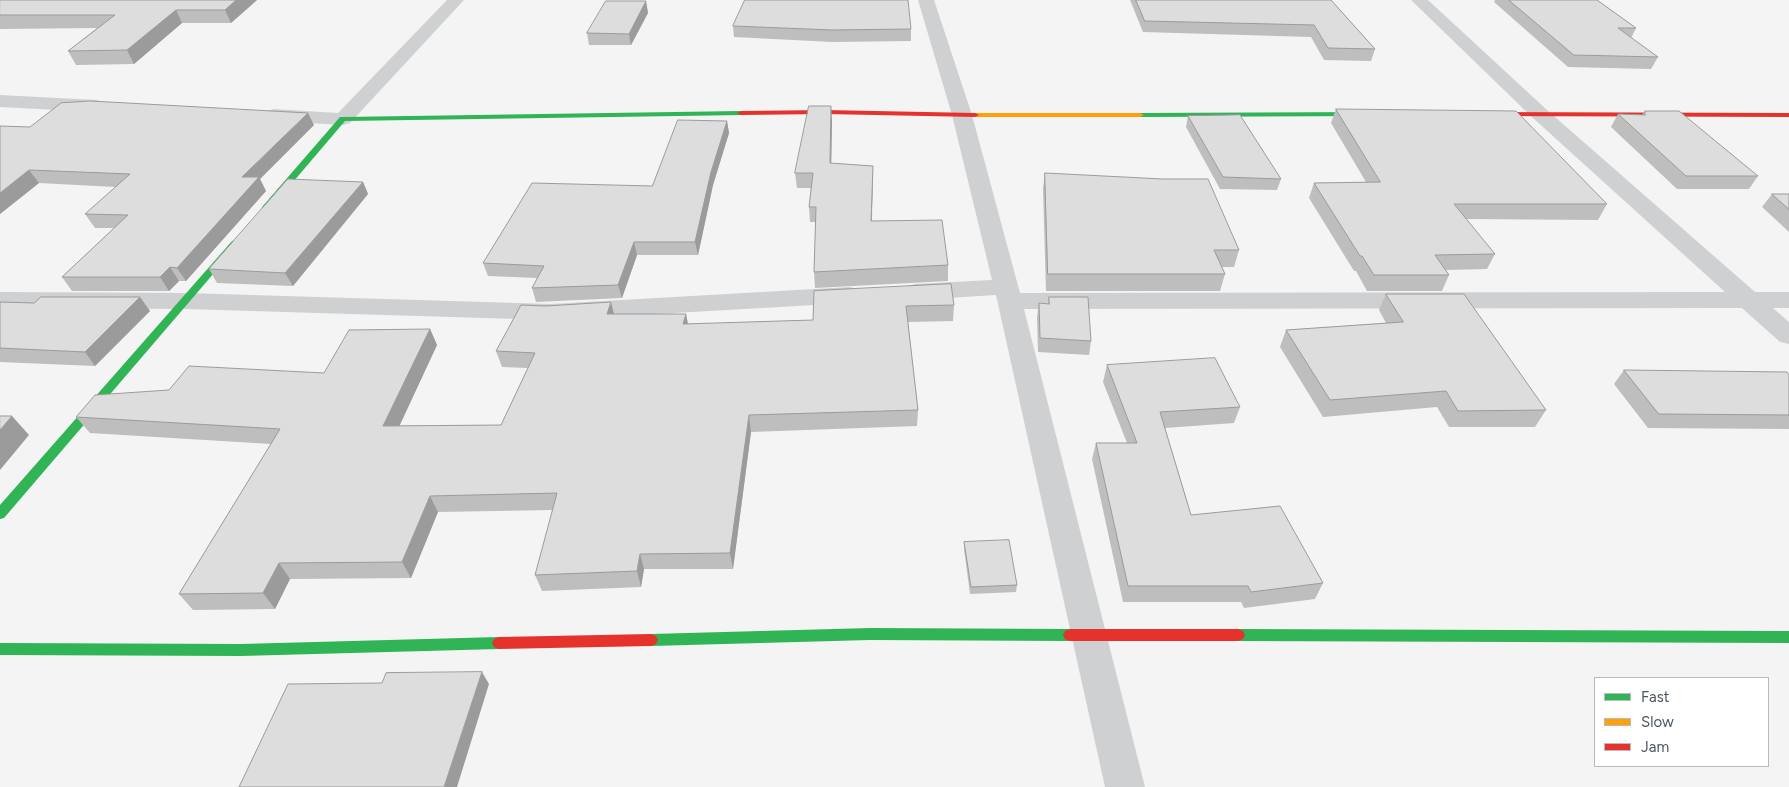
<!DOCTYPE html>
<style>
body{margin:0}
#map{position:relative;width:1789px;height:787px;overflow:hidden;background:#f4f4f4;font-family:Figtree,sans-serif}
canvas{display:block}
.legend{position:absolute;left:1594px;top:677px;width:175px;height:90px;box-sizing:border-box;background:#fff;border:1px solid #b7bbc0;margin:0;padding:6px 9px;list-style:none;font-size:15px;color:#4a5661}
.legend li{display:flex;align-items:center;gap:10px;height:25px}
.legend b{width:25px;border:1px solid #b7bbc0}
</style>
<div id="map">
<canvas width="1789" height="787"></canvas>
<ul class="legend">
<li><b style="height:6px;background:#30b455"></b>Fast</li>
<li><b style="height:6px;background:#ff9f0a"></b>Slow</li>
<li><b style="height:6px;background:#e5322d"></b>Jam</li>
</ul>
</div>
<script>
const context = document.querySelector('canvas').getContext('2d');
context.lineJoin = 'round';
function fill(path, color) {
  context.fillStyle = color;
  context.fill(path, 'evenodd');
}
function stroke(path, color, width, dash) {
  context.strokeStyle = color;
  context.lineWidth = width;
  context.lineCap = dash ? 'butt' : 'round';
  context.setLineDash(dash || []);
  context.stroke(path);
}
fill(new Path2D(`
 M447,0H464L350,123L343,125L274,121L267,119L264,115L267,111L274,109L338,113Z
 M918,0H934L972,115L1020,293L1725,292L1533,118L1411,0H1428L1547,110L1755,292H1789V308H1773L1789,322V344L1780,342L1742,308L1024,309L1145,787H1105L996,295L915,300L906,297L903,292L906,287L915,284L992,280L952,115Z
 M0,95L96,100L103,102L106,106L103,110L96,112L0,107Z
 M850,287L859,290L862,295L859,300L850,303L551,320L185,309L0,308V292L185,293L551,304Z`), '#ced0d2');
fill(new Path2D(`
 M741,111H744V115L345,121L270,209H264L262,207L340,117H343Z
 M1371,112L1375,114L1374,116L1140,117L1136,115L1140,113Z
 M235,240L240,243L238,245L4,518L0,519V505L232,241Z
 M870,628L1070,629L1075,631L1077,635L1075,639L1070,641L870,640L651,646L646,644L644,640L646,636L651,634Z
 M1238,629L1789,631V643L1238,641L1233,639L1231,635L1233,631Z
 M499,637L504,639L506,643L504,647L499,649L241,656L0,655V643L241,644Z`), '#30b455');
fill(new Path2D(`
 M972,113H1140L1144,115L1140,117H975L971,115Z`), '#ff9f0a');
fill(new Path2D(`
 M825,110L975,113L979,115L975,117L825,114L741,115L737,113L741,111Z
 M1478,112L1789,113V117L1481,116L1477,114Z
 M1070,629H1238L1243,631L1245,635L1243,639L1238,641H1070L1065,639L1063,635L1065,631Z
 M651,634L656,636L658,640L656,644L651,646L499,649L494,647L492,643L494,639L499,637Z`), '#e5322d');
fill(new Path2D(`
 M0,0H257L231,23H182L134,64L76,65L68,51L97,28L0,29Z
 M1130,0H1331L1375,49L1371,61L1324,60L1311,37L1143,32Z
 M1495,0H1597L1636,28L1631,38L1658,57L1651,69L1568,67L1494,2Z
 M646,1L648,13L631,45H589L587,33Z
 M733,26L911,29V41L832,42L734,37Z
 M1336,109L1607,204L1598,220L1466,219L1495,254L1487,269L1446,270L1449,275L1442,291H1367L1356,271H1354L1309,198L1314,183L1366,182L1331,123Z
 M1645,111L1758,176L1749,189H1677L1611,127L1618,114L1642,115Z
 M1188,116L1281,179L1277,190L1220,189L1186,127Z
 M832,120L831,164L873,166L872,221L948,265V281L815,288L814,272L816,222H810L809,207L811,188H797L795,173Z
 M727,121L729,133L713,185L698,255H637L622,298L536,302L532,288L537,278L488,276L483,263L652,186Z
 M314,125L260,179L266,191L186,281H179L169,291H72L62,277L114,228H95L85,214L116,187L39,183L0,214L30,127Z
 M1045,173L1239,250L1234,267H1222L1225,274L1220,291H1046L1043,189Z
 M363,182L368,194L293,286L217,283L209,269Z
 M1772,194H1789V232L1762,207Z
 M814,291L954,305L953,321L908,322L918,410L917,426L751,432L733,569H644L641,587L542,591L535,575L553,510L438,512L411,578L290,579L275,609L193,610L179,594L271,444L90,433L76,417L169,390L324,373L430,329L437,345L399,426L501,425L528,368L502,367L496,351L614,314H686L688,324L813,320Z
 M1386,294L1546,410L1535,427H1449L1437,407L1323,417L1280,347L1286,330L1386,323L1379,310Z
 M140,297L150,311L95,366L0,362V302L34,303Z
 M1049,297L1091,341L1089,355L1038,352L1037,317L1039,303L1048,304Z
 M1107,365L1240,407L1234,423L1165,428L1191,515L1323,583L1315,599L1244,608L1241,602H1123L1092,459L1096,443H1127L1103,382Z
 M1624,370L1789,375V429L1648,428L1614,384Z
 M964,542L1017,585L1016,592L970,594L964,549Z`), '#bebebf');
fill(new Path2D(`
 M236,0H257L231,23L225,10Z
 M646,1L648,13L631,45L629,34Z
 M176,10L182,23L134,64L127,50Z
 M831,106L832,120L831,178L830,163Z
 M308,113L314,125L260,179L266,191L186,281L177,268L242,177Z
 M727,121L729,133L713,185L698,255L695,242L711,172Z
 M873,166V180L871,236V221Z
 M29,170L39,183L0,214V193Z
 M363,182L368,194L293,286L285,273Z
 M634,242L637,255L622,298L618,285Z
 M170,267L179,281L169,291L160,277Z
 M140,297L150,311L95,366L85,352Z
 M611,302L615,318L607,314Z
 M686,314L689,330L683,324Z
 M430,329L437,345L392,442L383,426Z
 M749,415L751,432L733,569L730,553Z
 M12,416L29,435L0,470V430Z
 M430,496L438,512L411,578L402,562Z
 M640,554L644,569L641,587L637,571Z
 M279,563L290,579L275,609L263,593Z
 M482,672L489,684L457,787H444Z`), '#9b9b9b');
const building = new Path2D(`
 M0,0H236L225,10H176L127,50L68,51L115,15H0Z
 M745,0H908L911,29L832,30L733,26Z
 M1136,0H1331L1375,49L1328,48L1314,25L1145,21Z
 M1509,0H1597L1636,28H1618L1658,57L1574,55Z
 M606,1H646L629,34L587,33Z
 M91,101L308,113L242,177H259L177,268L170,267L160,277H62L128,215L85,214L130,174L29,170L0,193V126L30,127L61,103Z
 M809,106H831L830,163L873,166L871,221L942,220L948,265L814,272L816,207H809L813,173H795Z
 M1336,109L1516,111L1607,204H1454L1495,254L1435,255L1449,275H1374L1362,256H1360L1314,183L1380,182Z
 M1645,111H1679L1758,176H1686L1618,114L1645,115Z
 M1240,115L1281,179L1223,177L1188,116Z
 M678,120L727,121L711,172L695,242H634L618,285L532,288L544,266L483,263L532,183L652,186Z
 M1045,173L1163,179H1208L1239,250H1214L1225,274H1048Z
 M288,179L363,182L285,273L209,269Z
 M1772,194H1789V209Z
 M951,284L954,305L906,306L918,410L749,415L730,553L640,554L637,571L535,575L557,493L430,496L402,562L279,563L263,593L179,594L280,429L76,417L95,395L169,390L189,366L324,373L349,330L430,329L383,426L501,425L535,353L496,351L521,305L546,306L611,302L607,314H686L683,324L813,320L814,291Z
 M1386,294H1464L1546,410L1458,411L1446,391L1330,400L1286,330L1403,322Z
 M41,297H140L85,352L0,348V302L34,303Z
 M1049,297H1088L1091,341L1040,338L1039,303L1049,304Z
 M1215,358L1240,407L1160,412L1191,515L1280,506L1323,583L1251,592L1248,586H1128L1096,443H1137L1107,365Z
 M1624,370L1787,372L1789,375V415L1659,414Z
 M0,416H12L0,430Z
 M1009,540L1017,585L971,587L964,542Z
 M482,672L444,787H239L288,684L382,683L386,673Z`);
fill(building, '#ddddde');
stroke(building, '#9b9b9b', 1);
</script>
